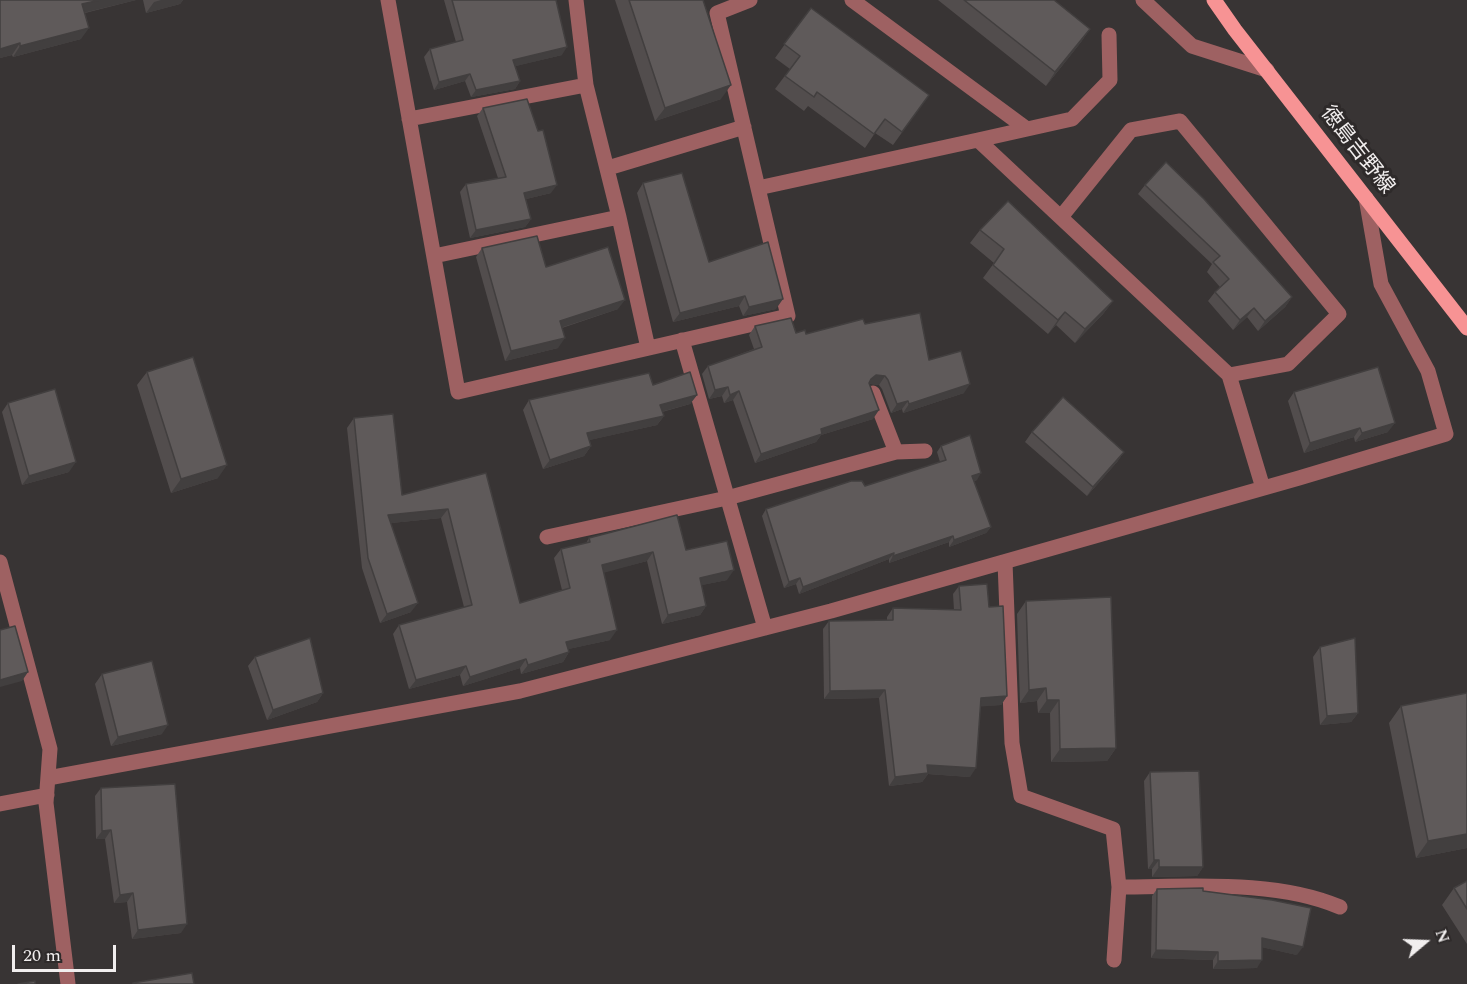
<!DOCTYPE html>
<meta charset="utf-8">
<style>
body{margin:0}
#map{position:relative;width:1467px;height:984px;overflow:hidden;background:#383434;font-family:Spectral,serif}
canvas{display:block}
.north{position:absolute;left:1395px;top:912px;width:60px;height:60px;-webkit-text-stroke:4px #2e2a2a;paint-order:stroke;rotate:71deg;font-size:16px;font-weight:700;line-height:24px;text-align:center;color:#f1eeee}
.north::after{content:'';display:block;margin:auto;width:21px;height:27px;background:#f1eeee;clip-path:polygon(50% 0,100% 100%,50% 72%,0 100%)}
.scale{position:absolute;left:12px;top:945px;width:104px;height:27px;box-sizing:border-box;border:3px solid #f1eeee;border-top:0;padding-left:8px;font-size:18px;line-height:21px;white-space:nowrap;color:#f1eeee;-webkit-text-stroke:4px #2e2a2a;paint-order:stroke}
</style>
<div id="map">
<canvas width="1467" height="984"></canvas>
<div class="north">N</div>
<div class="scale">20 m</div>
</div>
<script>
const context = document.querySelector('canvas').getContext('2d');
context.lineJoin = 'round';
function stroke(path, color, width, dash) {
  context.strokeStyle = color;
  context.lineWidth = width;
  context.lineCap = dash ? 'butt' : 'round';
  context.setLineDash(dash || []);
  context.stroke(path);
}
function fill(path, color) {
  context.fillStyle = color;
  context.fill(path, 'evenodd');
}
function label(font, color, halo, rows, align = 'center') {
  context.font = font + ' Spectral,"Noto Sans JP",serif';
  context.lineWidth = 6;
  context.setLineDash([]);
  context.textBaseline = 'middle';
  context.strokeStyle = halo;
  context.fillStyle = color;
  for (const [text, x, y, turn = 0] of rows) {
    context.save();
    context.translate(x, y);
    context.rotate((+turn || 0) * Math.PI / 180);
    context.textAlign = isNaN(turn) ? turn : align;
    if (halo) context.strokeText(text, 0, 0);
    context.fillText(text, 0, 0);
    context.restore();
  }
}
stroke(new Path2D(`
 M388,0L458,392L788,316L717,13L750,0
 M576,0L586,85L619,217L648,348
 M852,0L1027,129
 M1143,0L1192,46L1267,70
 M1109,35L1110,80L1072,119L978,140L1229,375L1263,488
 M409,119L586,85
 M608,168L744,127
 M758,188L978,140
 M1061,217L1131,130L1180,121L1339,314L1288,364L1229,375
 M434,256L619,217
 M682,340L765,628
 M896,452L925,451
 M547,537L727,498L896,452L873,393
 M0,562L50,749L46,803L68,984
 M1005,562L1012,743L1021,796L1113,829L1119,887L1114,960
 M48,778L520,691L831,611L1299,478L1446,434L1428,371L1381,284L1366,198
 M0,804L47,795
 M1119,887C1189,887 1275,879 1340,907`), '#9e6162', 15);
stroke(new Path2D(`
 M1214,0L1235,30L1467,328`), '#f79394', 15);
fill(new Path2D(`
 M0,0H136L85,13L81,39L13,57L12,55L0,58Z
 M143,0H183L180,4L146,13Z
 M444,0H556L562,55L515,66L520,81L515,89L471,97L465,81L434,90L424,57L430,49L456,42Z
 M615,0H703L721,99L655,121Z
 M938,0H1054L1090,29L1081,42L1046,86Z
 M811,8L929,95L893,145L875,133L865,148L808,106L804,111L775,89L790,69L775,58Z
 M483,108L551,193L526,199L531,219L525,227L470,238L460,192L466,184L498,178L477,116Z
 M643,183L709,262L776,309L743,316L739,306L673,322L637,193Z
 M1145,185L1292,297L1285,307L1258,331L1247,317L1233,330L1208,301L1215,292L1220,287L1207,272L1212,264L1138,194Z
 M980,230L1113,301L1103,314L1075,343L1056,325L1048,334L983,278L994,263L970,243Z
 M482,248L546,267L618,309L562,328L558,348L505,361L476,257Z
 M865,324L929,360L964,393L903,413L902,409L891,413L882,389L879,385L870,384L873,419L821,435L816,442L755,463L733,400L724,403L722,396L709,399L702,374L708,366L754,349L749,335L755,326L796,333L806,334Z
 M147,372L218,478L171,493L137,385Z
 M1294,392L1388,432L1355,442L1354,437L1304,453L1288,401Z
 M697,395L690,404L662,412L664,416L657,425L589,440L591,446L584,456L543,469L523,410L529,400Z
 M8,403L69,472L22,485L2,412Z
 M354,418L402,495L486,473L520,603L562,590L554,558L561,549L586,543L589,538L686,550L727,580L701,585L706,606L700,615L662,624L647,561L604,572L610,640L568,649L569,652L563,662L521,674L520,668L463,686L460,675L409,689L393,634L399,625L464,607L441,518L391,523L411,612L380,623L362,568L347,428Z
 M1032,432L1124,452L1117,462L1087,496L1025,442Z
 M941,446L977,480L974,481L991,527L986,533L949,547V542L889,563V559L799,594L796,584L784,588L762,516L766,509L865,486L940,462L937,452Z
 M959,586L989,607L1007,696L1001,705L980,706L970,777L928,774L922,782L889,786L879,698L824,699L823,629L829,621L887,620V617L893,608L954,610L953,594Z
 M1026,601L1116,748L1107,761L1051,762L1050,713H1038L1037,701L1020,703L1017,614Z
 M1320,647L1358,713L1351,722L1320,725L1313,657Z
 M255,657L323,693L317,702L267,720L248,666Z
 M102,674L162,734L111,746L95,684Z
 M1467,693V848L1416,858L1389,723L1401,706Z
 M1150,772L1203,867L1197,876L1152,877V869H1148L1144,781Z
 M101,788L181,933L132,939L127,902L114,903L105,839H96L95,796Z
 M1467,881V944L1442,905L1454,888Z
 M1157,889L1203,891L1297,955L1262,947L1257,968L1213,969V960L1151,958L1152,896Z`), '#524d4d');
fill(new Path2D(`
 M100,0H136L75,15L82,4Z
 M161,0H183L180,4L146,13L154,2Z
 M89,28L81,39L13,57L20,46Z
 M1090,29L1081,42L1046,86L1055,72Z
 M20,43L12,55L0,58V49Z
 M567,47L562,55L508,68L513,60Z
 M470,74L465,81L434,90L439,82Z
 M520,81L515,89L471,97L476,90Z
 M731,85L721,99L655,121L665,108Z
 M557,185L551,193L518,201L524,193Z
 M531,219L525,227L470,238L476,230Z
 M745,296L739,306L673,322L680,313Z
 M1292,297L1285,307L1258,331L1265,321Z
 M783,299L776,309L743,316L749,307Z
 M625,300L618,309L554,330L560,321Z
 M1113,301L1103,314L1075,343L1085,329Z
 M1254,308L1247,317L1233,330L1240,320Z
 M1065,312L1056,325L1048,334L1058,320Z
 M565,338L558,348L505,361L511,351Z
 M876,375L885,376L879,385L870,384L865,387L871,379Z
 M970,384L964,393L903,413L909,404Z
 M728,387L722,396L709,399L715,390Z
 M739,391L733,400L724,403L730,395Z
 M697,395L690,404L653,414L660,405Z
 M908,401L902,409L891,413L897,404Z
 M879,410L873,419L821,435L816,442L755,463L761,454L821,429Z
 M664,416L657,425L581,442L587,433Z
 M1395,423L1388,432L1355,442L1362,433Z
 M1360,428L1354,437L1304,453L1310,443Z
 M591,446L584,456L543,469L550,460Z
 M1124,452L1117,462L1087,496L1093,487Z
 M76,462L69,472L22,485L29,476Z
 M227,465L218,478L171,493L181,479Z
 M981,473L977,480L968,482L972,476Z
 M448,509L441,518L382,524L388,515Z
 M991,527L986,533L949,547L954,540Z
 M953,536L949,542L889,563L893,556Z
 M653,552L647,561L596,575L602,565Z
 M894,553L889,559L799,594L803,587Z
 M734,570L727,580L693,587L700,578Z
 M800,578L796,584L784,588L789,582Z
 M418,603L411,612L380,623L387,614Z
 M706,606L700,615L662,624L668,615Z
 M617,630L610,640L560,651L566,642Z
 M569,652L563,662L521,674L528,665Z
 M526,659L520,668L463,686L470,677Z
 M466,666L460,675L409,689L416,680Z
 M28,672L22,681L0,687V680Z
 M1046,688L1037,701L1020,703L1029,690Z
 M885,690L879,698L824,699L830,691Z
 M323,693L317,702L267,720L273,710Z
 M1007,696L1001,705L975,707L981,698Z
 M1047,700H1059L1050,713H1038Z
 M1358,713L1351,722L1320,725L1327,716Z
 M168,725L162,734L111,746L118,737Z
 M1116,748L1107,761L1051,762L1060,749Z
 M927,765L976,768L970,777L928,774L922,782L889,786L895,777Z
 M111,830L105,839H96L102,831Z
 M1467,834V848L1416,858L1428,841Z
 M1154,860H1159L1152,869H1148Z
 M1159,867H1203L1197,876L1152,877Z
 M133,893L127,902L114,903L120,895Z
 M187,924L181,933L132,939L138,930Z
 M1262,938L1303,947L1297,955L1256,946Z
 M1156,950L1218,952L1213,960L1151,958Z
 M1262,960L1257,968L1213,969L1218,961Z`), '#423f3f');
const building = new Path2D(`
 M0,0H100L82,4L89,28L20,46V43L0,49Z
 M452,0H556L567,47L513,60L520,81L476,90L470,74L439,82L430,49L463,40Z
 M629,0H703L731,85L665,108Z
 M964,0H1054L1090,29L1055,72Z
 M811,8L929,95L902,132L885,119L874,134L817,92L814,97L785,76L800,56L784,44Z
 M527,99L538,131L543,130L557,185L524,193L531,219L476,230L466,184L506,177L483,108Z
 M1166,162L1204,199L1292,297L1265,321L1254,308L1240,320L1215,292L1229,279L1213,262L1220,256L1145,185Z
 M682,173L709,262L768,242L783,299L749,307L745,296L680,313L643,183Z
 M1008,201L1113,301L1085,329L1065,312L1058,320L993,265L1004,249L980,230Z
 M537,236L546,267L608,247L625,300L560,321L565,338L511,351L482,248Z
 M920,313L929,360L961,351L970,384L909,404L908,401L897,404L888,380L885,376L876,375L871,379L869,383L879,410L821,429L822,434L761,454L739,391L730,395L728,387L715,390L708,366L762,347L755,326L791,318L796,333L805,330L806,334L863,319L865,324Z
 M193,357L227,465L181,479L147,372Z
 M1378,367L1395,423L1362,433L1360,428L1310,443L1294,392Z
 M690,372L697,395L660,405L664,416L587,433L591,446L550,460L529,400L649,373L653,385Z
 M55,389L76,462L29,476L8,403Z
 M1063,397L1124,452L1093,487L1032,432Z
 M393,414L402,495L486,473L520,603L570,588L561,549L590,542L589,538L677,515L686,550L727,541L734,570L700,578L706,606L668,615L653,552L602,565L617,630L566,642L569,652L528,665L526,659L470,677L466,666L416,680L399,625L472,605L448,509L388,515L418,603L387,614L368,558L354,418Z
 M970,435L981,473L972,476L991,527L954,540L953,536L893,556L894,553L803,587L800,578L789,582L766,509L851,481H862L865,486L946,460L941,446Z
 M987,584L989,607L1003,606L1007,696L981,698L976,768L927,765L928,773L895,777L885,690L830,691L829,621L893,620V608L961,610L959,586Z
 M1111,597L1116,748L1060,749L1059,700H1047L1046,688L1029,690L1026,601Z
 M15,626L28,672L0,680V630Z
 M310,638L323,693L273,710L255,657Z
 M1355,638L1358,713L1327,716L1320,647Z
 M152,661L168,725L118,737L102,674Z
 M1467,693V834L1428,841L1401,706Z
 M1199,771L1203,867H1159V860H1154L1150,772Z
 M175,784L187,924L138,930L133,893L120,895L111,830L102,831L101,788Z
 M1467,881V909L1454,888Z
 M1203,888V891L1272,900L1311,908L1303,947L1262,938V960L1218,961V952L1156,950L1157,889Z
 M192,973L194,984H133V983Z
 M35,981V984H18Z`);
fill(building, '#5f5a5a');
stroke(building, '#423f3f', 1.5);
label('21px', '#f1eeee', '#2e2a2a', [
 ["徳島吉野線",1356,151,52]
]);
</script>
